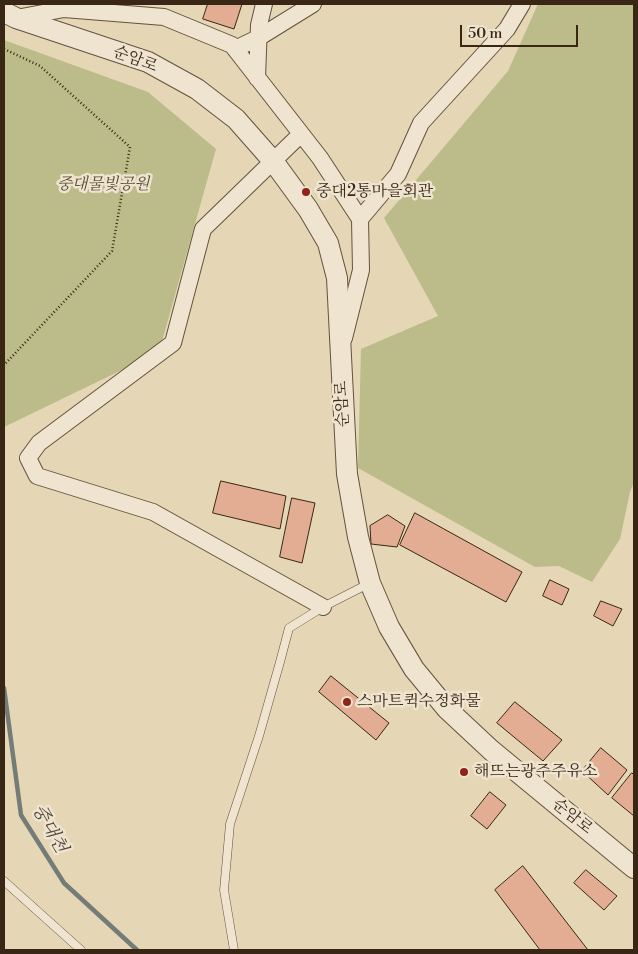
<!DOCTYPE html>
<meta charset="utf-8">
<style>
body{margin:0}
#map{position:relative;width:638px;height:954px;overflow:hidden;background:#e5d6b5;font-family:"Libre Bodoni",serif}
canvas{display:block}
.frame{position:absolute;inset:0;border:5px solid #392615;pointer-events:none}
.scale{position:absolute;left:460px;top:25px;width:118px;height:22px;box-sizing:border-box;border:2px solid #392615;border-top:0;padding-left:6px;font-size:15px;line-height:18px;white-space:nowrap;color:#392615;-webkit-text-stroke:4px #eee4cf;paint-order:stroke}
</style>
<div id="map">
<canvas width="638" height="954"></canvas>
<div class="frame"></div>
<div class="scale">50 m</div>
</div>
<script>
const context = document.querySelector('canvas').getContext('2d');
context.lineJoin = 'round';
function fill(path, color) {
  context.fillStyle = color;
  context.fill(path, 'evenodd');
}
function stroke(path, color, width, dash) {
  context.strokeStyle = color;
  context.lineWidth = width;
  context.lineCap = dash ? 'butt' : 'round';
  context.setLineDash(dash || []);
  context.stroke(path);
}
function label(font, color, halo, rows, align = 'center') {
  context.font = font + ' "Libre Bodoni","Noto Serif KR",serif';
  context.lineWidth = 5;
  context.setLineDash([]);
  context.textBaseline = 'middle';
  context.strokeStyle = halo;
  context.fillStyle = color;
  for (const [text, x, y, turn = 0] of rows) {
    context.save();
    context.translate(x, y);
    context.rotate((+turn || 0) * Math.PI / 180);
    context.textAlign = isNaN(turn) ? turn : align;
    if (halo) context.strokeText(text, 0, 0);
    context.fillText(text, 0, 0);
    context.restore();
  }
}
fill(new Path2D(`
 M538,4H634V482L630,492L620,539L592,582L559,566L535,567L358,468L361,349L438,316L384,218L508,71Z
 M4,40L148,92L216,149L159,352L4,427Z`), '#bbbc89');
stroke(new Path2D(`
 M4,688L21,815L64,883L137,950`), '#747c78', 4.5);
const building = new Path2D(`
 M208,4H242L234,29L203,19Z
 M221,481L286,496L280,529L213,513Z
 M292,498L315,503L302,563L280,557Z
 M415,513L522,572L506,602L400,545Z
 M388,515L405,526L397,547L371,544L370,526Z
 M550,580L569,589L562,605L543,596Z
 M601,601L622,609L613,626L594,616Z
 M331,676L389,723L376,740L319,692Z
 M515,702L562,740L543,761L497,723Z
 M601,748L627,770L608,795L582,771Z
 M632,773L634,775V816L612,798Z
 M490,792L506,805L487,829L471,816Z
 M523,866L588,950H540L495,890Z
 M586,870L617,896L604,910L574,883Z`);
fill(building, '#e2ad92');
stroke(building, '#392615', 1);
const service = new Path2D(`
 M4,881L81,950
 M234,950L224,890L230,824L259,736L280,662L289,628L323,607L370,583`);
const minor = new Path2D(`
 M16,18L64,9L164,17L232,45L320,158L360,219L361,270L344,338
 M235,49L258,38L313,4
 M257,78L259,25L264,4
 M301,134L203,229L173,343L39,443L28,458L37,476L153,512L323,607
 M360,219L398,174L421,123L507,29L522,4`);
const tertiary = new Path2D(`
 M4,12L16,18L148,62L197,89L236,119L273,161L308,209L328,243L337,278L347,474L358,537L370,583L389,627L414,669L447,709L491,750L634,868`);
stroke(service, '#64523d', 9);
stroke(minor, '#64523d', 18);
stroke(tertiary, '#64523d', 22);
stroke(new Path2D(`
 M4,49L40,66L130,147L112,251L4,365`), '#392615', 2.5, [1, 2.5]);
stroke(service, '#eee4cf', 8);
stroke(minor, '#eee4cf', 16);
stroke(tertiary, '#eee4cf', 20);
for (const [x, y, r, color] of [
 [306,192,5,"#8f2418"],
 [347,702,5,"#8f2418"],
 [464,772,5,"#8f2418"]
]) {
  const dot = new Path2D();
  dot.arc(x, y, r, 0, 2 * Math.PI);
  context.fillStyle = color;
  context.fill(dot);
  stroke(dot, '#eee4cf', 2);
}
label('16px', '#392615', '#eee4cf', [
 ["순암로",135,60,21],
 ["순암로",343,404,-93],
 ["순암로",572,817,39]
]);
label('italic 16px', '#5a4c32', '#eee4cf', [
 ["중대물빛공원",103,185]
]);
label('16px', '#392615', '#eee4cf', [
 ["중대2통마을회관",316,192],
 ["스마트퀵수정화물",357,702],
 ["해뜨는광주주유소",474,772]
], 'left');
label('italic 18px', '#524a3e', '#eee4cf', [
 ["중대천",49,829,61]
]);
</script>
